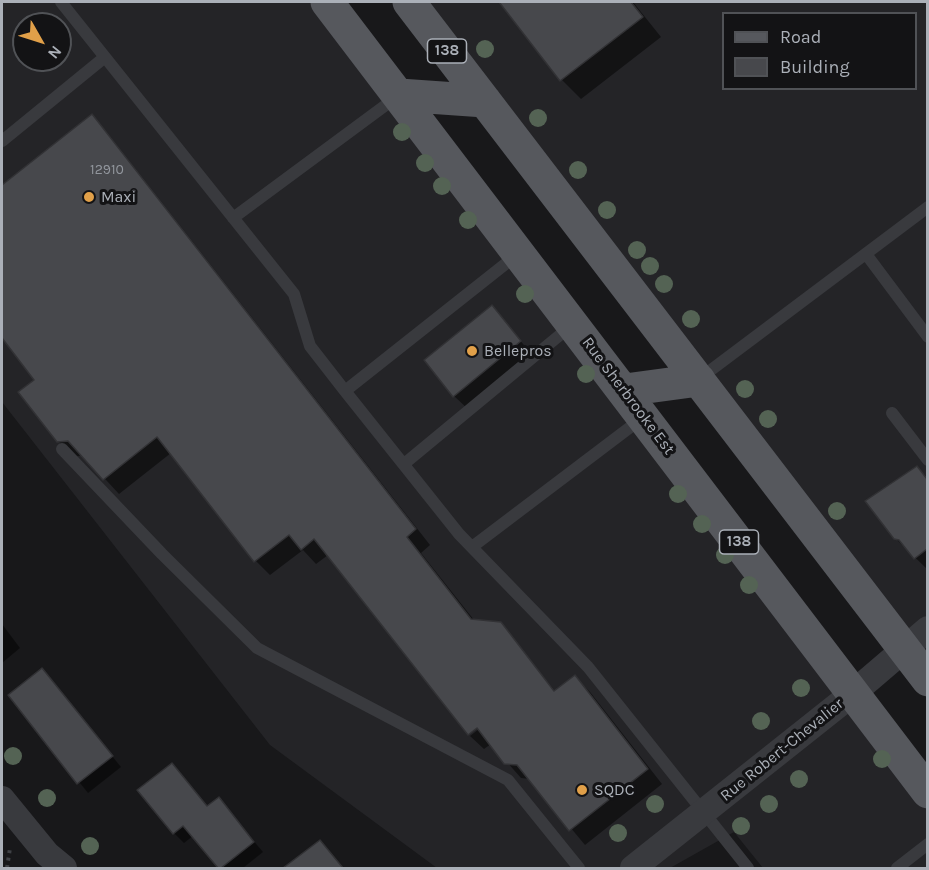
<!DOCTYPE html>
<style>
body{margin:0}
#map{position:relative;width:929px;height:870px;overflow:hidden;background:#18181a;font-family:Karla,sans-serif}
canvas{display:block}
.frame{position:absolute;inset:0;border:3px solid #abb0b8;pointer-events:none}
.legend{position:absolute;left:722px;top:12px;width:195px;height:78px;box-sizing:border-box;background:#131315;border:2px solid #505256;margin:0;padding:8px 10px;list-style:none;font-size:18px;color:#abb0b8}
.legend li{display:flex;align-items:center;gap:12px;height:30px}
.legend b{width:30px;border:2px solid #505256}
.north{position:absolute;left:12px;top:12px;width:60px;height:60px;box-sizing:border-box;background:#131315;border:2px solid #505256;border-radius:50%;rotate:129deg;font-size:16px;font-weight:700;line-height:24px;text-align:center;color:#abb0b8}
.north::after{content:'';display:block;margin:auto;width:21px;height:27px;background:#e1a049;clip-path:polygon(50% 0,100% 100%,50% 72%,0 100%)}
</style>
<div id="map">
<canvas width="929" height="870"></canvas>
<div class="frame"></div>
<ul class="legend">
<li><b style="height:8px;background:#56585d"></b>Road</li>
<li><b style="height:16px;background:#47484c"></b>Building</li>
</ul>
<div class="north">N</div>
</div>
<script>
const context = document.querySelector('canvas').getContext('2d');
context.lineJoin = 'round';
function fill(path, color) {
  context.fillStyle = color;
  context.fill(path, 'evenodd');
}
function stroke(path, color, width, dash) {
  context.strokeStyle = color;
  context.lineWidth = width;
  context.lineCap = dash ? 'butt' : 'round';
  context.setLineDash(dash || []);
  context.stroke(path);
}
function label(font, color, halo, rows, align = 'center') {
  context.font = font + ' Karla,sans-serif';
  context.lineWidth = 6;
  context.setLineDash([]);
  context.textBaseline = 'middle';
  context.strokeStyle = halo;
  context.fillStyle = color;
  for (const [text, x, y, turn = 0] of rows) {
    context.save();
    context.translate(x, y);
    context.rotate((+turn || 0) * Math.PI / 180);
    context.textAlign = isNaN(turn) ? turn : align;
    if (halo) context.strokeText(text, 0, 0);
    context.fillText(text, 0, 0);
    context.restore();
  }
}
fill(new Path2D(`
 M2,2H327L927,782V868H763L734,832L670,868H437L270,745L2,402ZM24,24H60V60H24Z
 M409,2H927V680ZM724,14H916V88H724Z`), '#242427');
fill(new Path2D(`
 M501,2H633L661,37L581,99L562,80Z
 M91,116L106,131L430,545L421,553L474,620L500,624L556,692L575,677L590,692L662,784L585,845L530,779L521,778L491,744L484,749L470,736L484,725L328,555L316,564L303,550L270,575L256,561L171,453L119,494L83,455L74,457L58,441L36,380L2,336V187Z
 M492,307L534,357L469,410L454,396Z
 M917,468L928,478V570L895,538Z
 M2,624L20,648L2,663Z
 M42,670L121,767L88,793L10,696Z
 M172,765L208,807L218,799L263,852L243,868H220L193,836L184,843L174,833Z
 M320,842L344,868H286Z`), '#0007');
const building = new Path2D(`
 M499,2H631L643,17L560,81Z
 M92,114L416,529L407,537L471,619L501,622L554,691L575,675L648,769L569,831L517,765L504,764L477,728L468,735L314,539L301,550L289,535L254,562L157,437L103,480L68,441L57,442L18,392L34,380L2,338V185Z
 M492,305L521,341L453,397L424,360Z
 M917,466L927,479V549L914,559L899,540L894,539L865,501Z
 M42,668L113,756L77,784L8,695Z
 M172,763L207,806L219,797L254,842L221,868H218L183,826L173,834L137,790Z
 M320,840L343,868H283Z`);
fill(building, '#47484c');
stroke(building, '#323235', 1.5);
stroke(new Path2D(`
 M7,868L10,848`), '#3f4145', 4, [3, 4.5]);
stroke(new Path2D(`
 M61,2L294,294L310,346L345,391L459,534L588,667L748,868
 M2,141L105,57
 M233,218L398,96
 M866,254L928,337
 M699,379L928,207
 M345,391L518,254
 M892,413L928,460
 M62,449L162,554L257,648L508,780L579,868
 M404,464L572,325
 M472,547L641,419
 M897,868L928,844`), '#393a3e', 12);
stroke(new Path2D(`
 M2,799L47,854L64,868
 M633,868L852,694L928,629`), '#393a3e', 26);
stroke(new Path2D(`
 M327,2L928,792
 M409,2L928,680
 M399,95L485,101
 M625,390L699,380`), '#56585d', 33);
context.fillStyle = '#546354';
for (const [x, y] of [
 [485,49],
 [538,118],
 [402,132],
 [425,163],
 [578,170],
 [442,186],
 [607,210],
 [468,220],
 [637,250],
 [650,266],
 [664,284],
 [525,294],
 [691,319],
 [586,374],
 [745,389],
 [768,419],
 [678,494],
 [837,511],
 [702,524],
 [725,555],
 [749,585],
 [801,688],
 [761,721],
 [13,756],
 [882,759],
 [799,779],
 [47,798],
 [655,804],
 [769,804],
 [741,826],
 [618,833],
 [90,846]
]) {
  context.beginPath();
  context.arc(x, y, 9, 0, 2 * Math.PI);
  context.fill();
}
for (const [x, y, r, color] of [
 [89,197,6,"#e1a049"],
 [472,351,6,"#e1a049"],
 [582,790,6,"#e1a049"]
]) {
  const dot = new Path2D();
  dot.arc(x, y, r, 0, 2 * Math.PI);
  context.fillStyle = color;
  context.fill(dot);
  stroke(dot, '#131315', 2);
}
label('14px', '#92969d', null, [
 ["12910",107,170]
]);
for (const [x, y, w] of [
 [447,51,39],
 [739,542,39]
]) {
  const box = new Path2D();
  box.roundRect(x - w / 2, y - 12, w, 24, 4.5);
  context.fillStyle = '#131315';
  context.fill(box);
  stroke(box, '#abb0b8', 1.5);
}
label('bold 15px', '#abb0b8', null, [
 ["138",447,51],
 ["138",739,542]
]);
label('16px', '#abb0b8', '#131315', [
 ["Maxi",101,197],
 ["Bellepros",484,351],
 ["SQDC",594,790]
], 'left');
label('16px', '#abb0b8', '#131315', [
 ["Rue Sherbrooke Est",628,396,53],
 ["Rue Robert-Chevalier",782,750,-39]
]);
</script>
